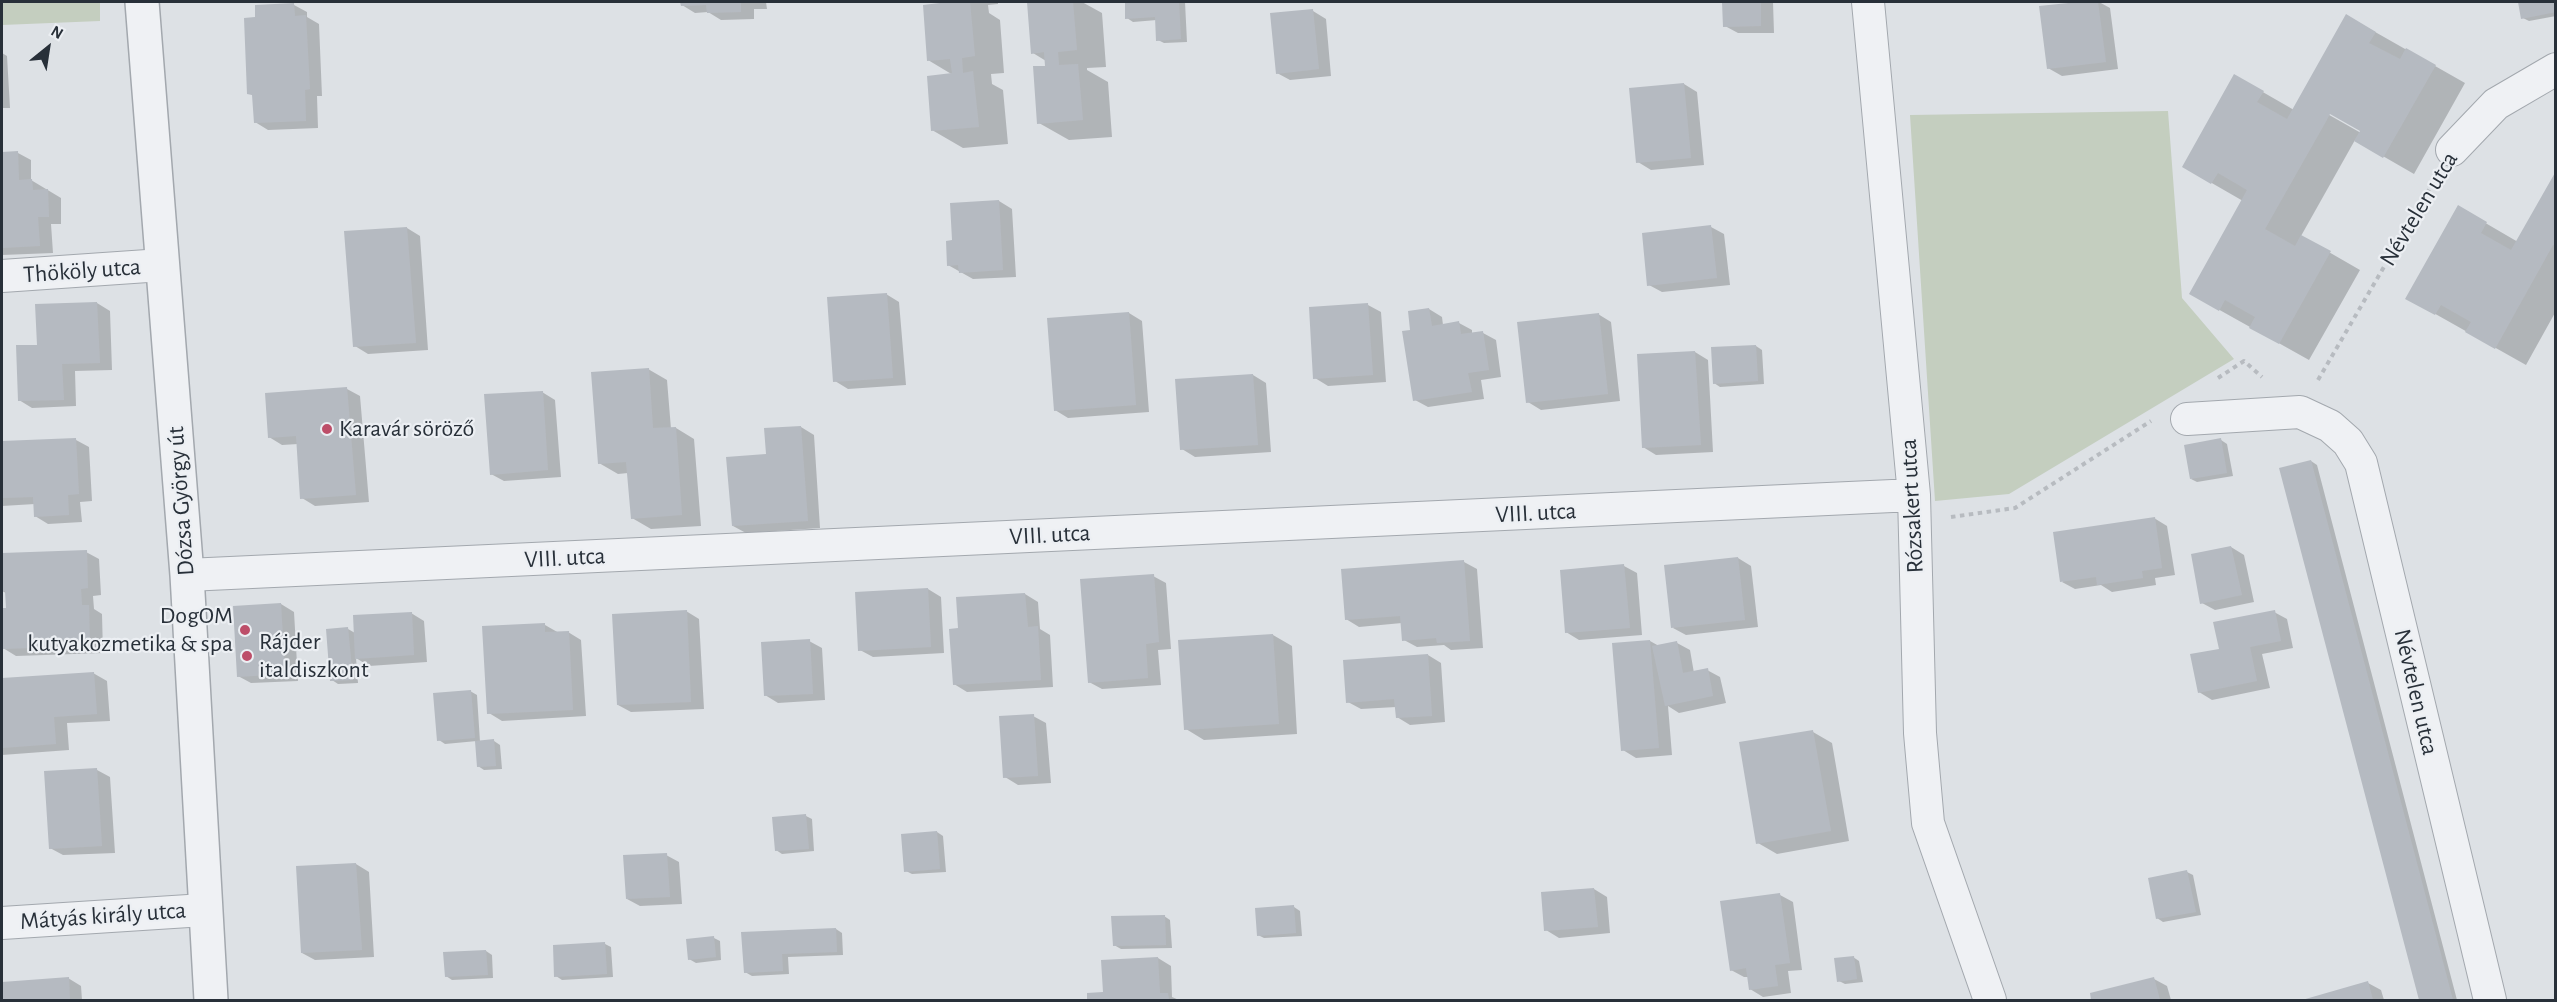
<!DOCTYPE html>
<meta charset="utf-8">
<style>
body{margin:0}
#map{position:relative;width:2557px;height:1002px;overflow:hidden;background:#dde1e5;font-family:"Alegreya Sans",sans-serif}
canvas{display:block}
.frame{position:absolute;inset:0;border:3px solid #283039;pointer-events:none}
.north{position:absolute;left:18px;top:18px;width:60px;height:60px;-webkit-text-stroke:4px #eceff3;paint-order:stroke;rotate:30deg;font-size:16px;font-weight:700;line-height:24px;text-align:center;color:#283039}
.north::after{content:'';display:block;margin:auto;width:21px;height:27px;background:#283039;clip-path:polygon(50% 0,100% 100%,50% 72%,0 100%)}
</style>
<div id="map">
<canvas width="2557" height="1002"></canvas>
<div class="frame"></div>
<div class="north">N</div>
</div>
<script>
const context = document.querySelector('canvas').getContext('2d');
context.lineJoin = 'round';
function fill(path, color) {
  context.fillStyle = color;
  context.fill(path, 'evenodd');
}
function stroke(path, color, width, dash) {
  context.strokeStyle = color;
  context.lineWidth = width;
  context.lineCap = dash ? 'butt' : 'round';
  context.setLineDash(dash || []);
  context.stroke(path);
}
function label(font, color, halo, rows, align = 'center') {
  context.font = font + ' "Alegreya Sans",sans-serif';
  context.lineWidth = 4.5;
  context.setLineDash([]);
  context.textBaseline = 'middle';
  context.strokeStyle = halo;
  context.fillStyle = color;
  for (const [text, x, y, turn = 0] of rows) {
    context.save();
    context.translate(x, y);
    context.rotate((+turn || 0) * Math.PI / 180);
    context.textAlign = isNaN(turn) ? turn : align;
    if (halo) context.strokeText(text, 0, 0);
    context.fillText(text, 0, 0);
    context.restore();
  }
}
fill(new Path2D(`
 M2,2H100V21L2,25Z
 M2168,111L2182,298L2234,359L2009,494L1935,501L1910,115Z`), '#c4cebf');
fill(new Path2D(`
 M682,2H766L767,9H754V19L721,20L708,12L695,13L682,5Z
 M941,2H998V4L988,5L989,13L1000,20L1004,73L991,74L992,84L1003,90L1008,144L963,148L932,130L953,75L928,60L946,4Z
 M1029,2H1082L1102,13L1106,67L1087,68V70L1108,82L1112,137L1069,140L1039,123L1046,61L1033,53Z
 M1126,2H1185L1187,42L1164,43L1158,40L1157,20L1133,22L1127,18Z
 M1724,2H1773L1774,33H1738L1725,26Z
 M2099,2L2110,8L2118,69L2062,76L2048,68L2041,8Z
 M2519,2H2556V16L2529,21L2523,18Z
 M294,5L307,12V17L319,24L322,96H317L318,128L268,130L255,122L254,96L249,93L257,18Z
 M1313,11L1326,19L1331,76L1290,80L1277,73Z
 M2347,16L2465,83L2414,174L2355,140L2301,236L2360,270L2309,360L2191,294L2243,201L2184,167L2235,76L2294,110ZM2326,109L2361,130V133L2324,112Z
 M2,53L7,56L10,108H2Z
 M1684,84L1697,92L1704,165L1651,170L1638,162Z
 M18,153L31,160V180L61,198V224H51L53,253L2,255V154Z
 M2556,174V311L2526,365L2407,298L2458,207L2518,242Z
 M999,201L1012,209L1016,277L973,279L948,265L954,242Z
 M1711,227L1724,234L1730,285L1662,292L1649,285Z
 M407,228L420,236L428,350L368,354L355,346Z
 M886,294L899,302L906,385L848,389L835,381Z
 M97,303L110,311L112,370L75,371L76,406L32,408L19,400L38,346Z
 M1368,305L1381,312L1386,382L1328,386L1315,378Z
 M1429,309L1442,317L1443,325L1459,323L1472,330V334L1483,333L1496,340L1501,377L1481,380L1484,399L1428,407L1415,400L1412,331Z
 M1129,313L1142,321L1149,412L1068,418L1055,410L1049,319Z
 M1598,314L1611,322L1620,401L1541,410L1528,402Z
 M1756,346L1762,350L1764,384L1720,387L1714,383Z
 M1695,352L1708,360L1713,452L1656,455L1643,447L1638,355Z
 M648,369L667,380L671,429L676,428L694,439L701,526L651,529L632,518L628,473L618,474L599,463Z
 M1253,375L1266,383L1271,452L1195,457L1182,449Z
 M347,389L360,396L369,502L315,506L302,498L298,444L282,445L269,437Z
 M542,392L555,400L561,477L504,481L491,474Z
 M801,427L814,435L820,528L746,533L733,526L767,456Z
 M76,440L89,447L92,501L80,502L82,522L48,524L35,516V504L2,506V443Z
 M2221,440L2227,444L2233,476L2197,482L2191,479Z
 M2311,461L2317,465L2457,1000H2420L2281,469Z
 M2154,518L2167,526L2175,575L2155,578L2156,585L2112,592L2101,585L2075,589L2062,582Z
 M2231,547L2244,555L2254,602L2215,610L2202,603Z
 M86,552L99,559L101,595L93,596L94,609L102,614L103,653L16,656L3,648L2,610L8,609L6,593L2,591V555Z
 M1738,558L1751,566L1758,627L1686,635L1673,628Z
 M1464,562L1477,569L1483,648L1451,650L1444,645L1417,647L1404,640L1402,623L1359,627L1346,619L1342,570Z
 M1624,566L1637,573L1642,635L1579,640L1566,632Z
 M1153,576L1166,583L1171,649L1158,650L1161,685L1102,689L1089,682Z
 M928,589L941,597L944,653L873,657L860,650Z
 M1025,594L1038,602L1040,629L1050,635L1053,687L967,692L954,684L960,630Z
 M281,604L294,612L298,681L251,683L238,676Z
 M686,611L699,619L704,709L631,712L618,705Z
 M2274,612L2287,619L2293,648L2262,654L2270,688L2212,700L2199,692L2220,650Z
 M411,613L424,621L427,662L369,666L356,658L358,683L338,684L332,680L348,629L355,633Z
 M545,625L559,633L568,632L581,640L586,716L502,721L489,713Z
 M1273,635L1292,646L1297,734L1204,740L1186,729Z
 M809,641L822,648L825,700L778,703L765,695Z
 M1650,641L1659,646L1677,643L1690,650L1694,673L1707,670L1720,677L1726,703L1679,713L1668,706L1672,755L1636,758L1623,750Z
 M1428,655L1441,663L1445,722L1410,725L1397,717L1396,707L1361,709L1348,702Z
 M93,673L107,681L110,721L67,723L69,750L2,755V680Z
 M470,691L477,695L480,742L494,741L500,745L502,769L484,770L478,766L477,741L445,744L439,740Z
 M1033,716L1046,723L1051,783L1018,785L1005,777Z
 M1813,732L1832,743L1849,841L1777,854L1758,843Z
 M97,770L110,777L115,853L63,855L50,848Z
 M806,816L812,819L814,851L782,854L776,850Z
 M937,832L943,836L946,872L912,874L906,871Z
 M666,855L679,862L682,904L640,906L627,899Z
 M356,864L369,872L374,957L315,960L302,953Z
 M2187,872L2193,875L2201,915L2163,922L2157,918Z
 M1594,889L1607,897L1610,933L1559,938L1546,930Z
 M1780,895L1793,902L1802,970L1788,971L1791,993L1763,997L1750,989L1749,977H1744L1731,970Z
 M1294,907L1300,911L1302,936L1264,938L1258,935Z
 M1164,916L1170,920L1172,948L1121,949L1114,945Z
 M836,929L842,933L843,955L788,957L789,974L752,976L745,972L742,934Z
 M714,938L720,941L721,960L696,963L689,959Z
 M605,944L611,947L613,977L562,980L556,976Z
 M486,951L492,955L493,978L452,980L446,976Z
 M1853,957L1859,961L1863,982L1845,984L1839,981Z
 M1158,958L1171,966L1172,997L1179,1000H1089L1088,994L1105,993Z
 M68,978L81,986L82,1000H2V983Z
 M2154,979L2167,986L2171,1000H2093L2091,995Z
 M2368,983L2381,990L2384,1000H2308Z`), '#0003');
fill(new Path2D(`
 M680,2H741V12L707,13L706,5L681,6Z
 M948,2H970L975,56L962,58L963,73L973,71L979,127L931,131L927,76L952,73L950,59L927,61L923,5Z
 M1027,2H1073L1077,50L1058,52L1059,65L1078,64L1083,120L1037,124L1033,66H1045L1044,52L1031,54Z
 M1125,2H1179L1181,39L1156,41L1155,17L1125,19Z
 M1722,2H1761V26L1723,27Z
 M2078,2H2098L2106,62L2047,69L2039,6Z
 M2518,2H2556V12L2521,19Z
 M294,3L295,16L306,15L310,89L305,90L306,121L254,123L252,95L247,94L244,18L255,17V5Z
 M1313,9L1319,69L1276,74L1270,13Z
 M2346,14L2376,32L2369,43L2400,59L2406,48L2436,65L2383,158L2354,141L2360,131L2330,114L2324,125L2265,229L2295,246L2301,235L2331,251L2279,344L2249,328L2255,317L2225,300L2219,311L2189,294L2247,190L2218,173L2211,184L2182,167L2234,74L2264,91L2257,102L2287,119Z
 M1684,83L1691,158L1636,163L1629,88Z
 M18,151L19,180L32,179L33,190L48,189L49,217H38L40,246L2,248V152Z
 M2556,171V246L2553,245L2495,349L2465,332L2471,322L2441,305L2435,315L2405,299L2458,205L2487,222L2481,233L2511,250Z
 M999,200L1003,270L959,273L958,265L947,266L946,241L952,240L950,203Z
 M1711,225L1717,278L1647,286L1642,233Z
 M407,227L416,343L353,347L344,231Z
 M887,293L893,378L833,382L827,297Z
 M97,302L100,363L62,364L64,400L18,401L16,345H37L35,304Z
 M1368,303L1373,375L1313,379L1309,307Z
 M1429,308L1432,326L1459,321L1461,334L1483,331L1489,370L1468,373L1472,392L1413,401L1402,331L1410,330L1408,311Z
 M1129,312L1136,405L1054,411L1047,318Z
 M1599,313L1608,394L1526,403L1517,322Z
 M1756,345L1758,381L1713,384L1711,347Z
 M1695,351L1701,445L1642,448L1637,354Z
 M649,368L653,428L676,427L682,515L631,519L626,462L598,464L591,372Z
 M1253,374L1258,445L1180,450L1175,379Z
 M347,387L356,495L300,499L296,436L268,438L265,393Z
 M543,391L548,470L490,475L484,394Z
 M801,426L808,521L732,526L726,457L766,454L764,428Z
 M76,438L79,494L68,495L69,515L34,517L33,497L2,498V441Z
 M2221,438L2227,473L2190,479L2184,445Z
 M2311,460L2453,1000H2419L2279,468Z
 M2155,517L2162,568L2142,571L2143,578L2097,585L2096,577L2060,582L2053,532Z
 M2231,546L2242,595L2200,604L2191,554Z
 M87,550L88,588L81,589L82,605H89L90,646L2,649V608H6L5,591H2V553Z
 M1738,557L1745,620L1671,628L1664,565Z
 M1464,560L1470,641L1437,643L1436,638L1402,641L1400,616L1345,620L1341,569Z
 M1624,564L1630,628L1565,633L1560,570Z
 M1154,574L1159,642L1146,644L1148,678L1088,683L1080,579Z
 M928,588L931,647L858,651L855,592Z
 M1025,593L1028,627L1038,626L1041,680L953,685L949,629L958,628L956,597Z
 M281,603L285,674L237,677L233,606Z
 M687,610L691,702L617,705L612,614Z
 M2275,610L2281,641L2250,647L2257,681L2198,693L2190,654L2219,649L2213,622Z
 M412,612L414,655L355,659L353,615Z
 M545,623V632L569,631L573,710L487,714L482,626Z
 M348,627L353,680L330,681L326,629Z
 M1273,634L1279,724L1184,730L1178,640Z
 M810,639L813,694L764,696L761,642Z
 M1650,640L1659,748L1621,751L1612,643Z
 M1677,641L1683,673L1708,668L1713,696L1665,706L1652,646Z
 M1428,654L1432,716L1396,718L1394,699L1346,703L1343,660Z
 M94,672L97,714L54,717L56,744L2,748V678Z
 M471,690L475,738L437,741L433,693Z
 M1034,714L1038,776L1003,778L999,716Z
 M1813,730L1831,831L1756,844L1739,742Z
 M494,739L496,766L477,767L475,741Z
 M97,768L102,846L49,849L44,771Z
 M806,814L809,849L775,851L772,817Z
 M937,831L940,869L904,872L901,834Z
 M667,853L670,897L626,899L623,855Z
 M356,863L362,950L301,953L296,866Z
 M2187,870L2196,912L2156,919L2148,878Z
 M1594,888L1598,927L1544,931L1541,892Z
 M1780,893L1790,963L1775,965L1778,986L1749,990L1746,968L1730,971L1720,901Z
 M1294,905L1296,933L1257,936L1255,908Z
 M1165,915L1166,945L1113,946L1111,916Z
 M836,928L837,952L782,954L783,971L744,973L741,932Z
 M714,936L716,957L688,960L686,939Z
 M605,942L607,974L554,977L553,945Z
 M486,950L488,975L445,977L443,952Z
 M1854,956L1857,979L1837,982L1834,958Z
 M1158,957L1160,993H1168L1169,1000H1087V993L1103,992L1101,960Z
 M69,977L70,1000H2V982Z
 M2154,977L2160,1000H2091L2090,993Z
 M2368,981L2373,1000H2302Z`), '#b5bac1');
const minor = new Path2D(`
 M1868,2L1914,495L1920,733L1928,823L1990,1000
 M2452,150L2496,104L2556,69
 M2,276L162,265
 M2187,419L2300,412L2330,426L2348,442L2361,463L2490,1000
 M187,575L1914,495
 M2,923L204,910`);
const tertiary = new Path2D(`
 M142,2L187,575L211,1000`);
stroke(minor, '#a3a8ae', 34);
stroke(tertiary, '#a3a8ae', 36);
stroke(new Path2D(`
 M2218,378L2244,361L2262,377
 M2318,380L2434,181
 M1951,517L2015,508L2151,421`), '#b7bbc0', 4, [4.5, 4.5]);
stroke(minor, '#eff1f4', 32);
stroke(tertiary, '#eff1f4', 33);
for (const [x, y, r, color] of [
 [327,429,6,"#bd4e69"],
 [245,630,6,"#bd4e69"],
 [247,656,6,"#bd4e69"]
]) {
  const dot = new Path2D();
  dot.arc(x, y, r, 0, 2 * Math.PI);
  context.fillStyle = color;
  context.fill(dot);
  stroke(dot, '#eceff3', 2);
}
label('24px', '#283039', '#eceff3', [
 ["Névtelen utca",2419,209,-59],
 ["Thököly utca",82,271,-4],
 ["Dózsa György út",181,501,-94],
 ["Rózsakert utca",1912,506,-93],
 ["VIII. utca",1536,513,-3],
 ["VIII. utca",1050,535,-3],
 ["VIII. utca",565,558,-3],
 ["Névtelen utca",2416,692,77],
 ["Mátyás király utca",103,916,-4]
]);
label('24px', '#283039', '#eceff3', [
 ["Karavár söröző",339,429],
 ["DogOM",233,616,"right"],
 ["kutyakozmetika & spa",233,644,"right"],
 ["Rájder",259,642],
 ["italdiszkont",259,670]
], 'left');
</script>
